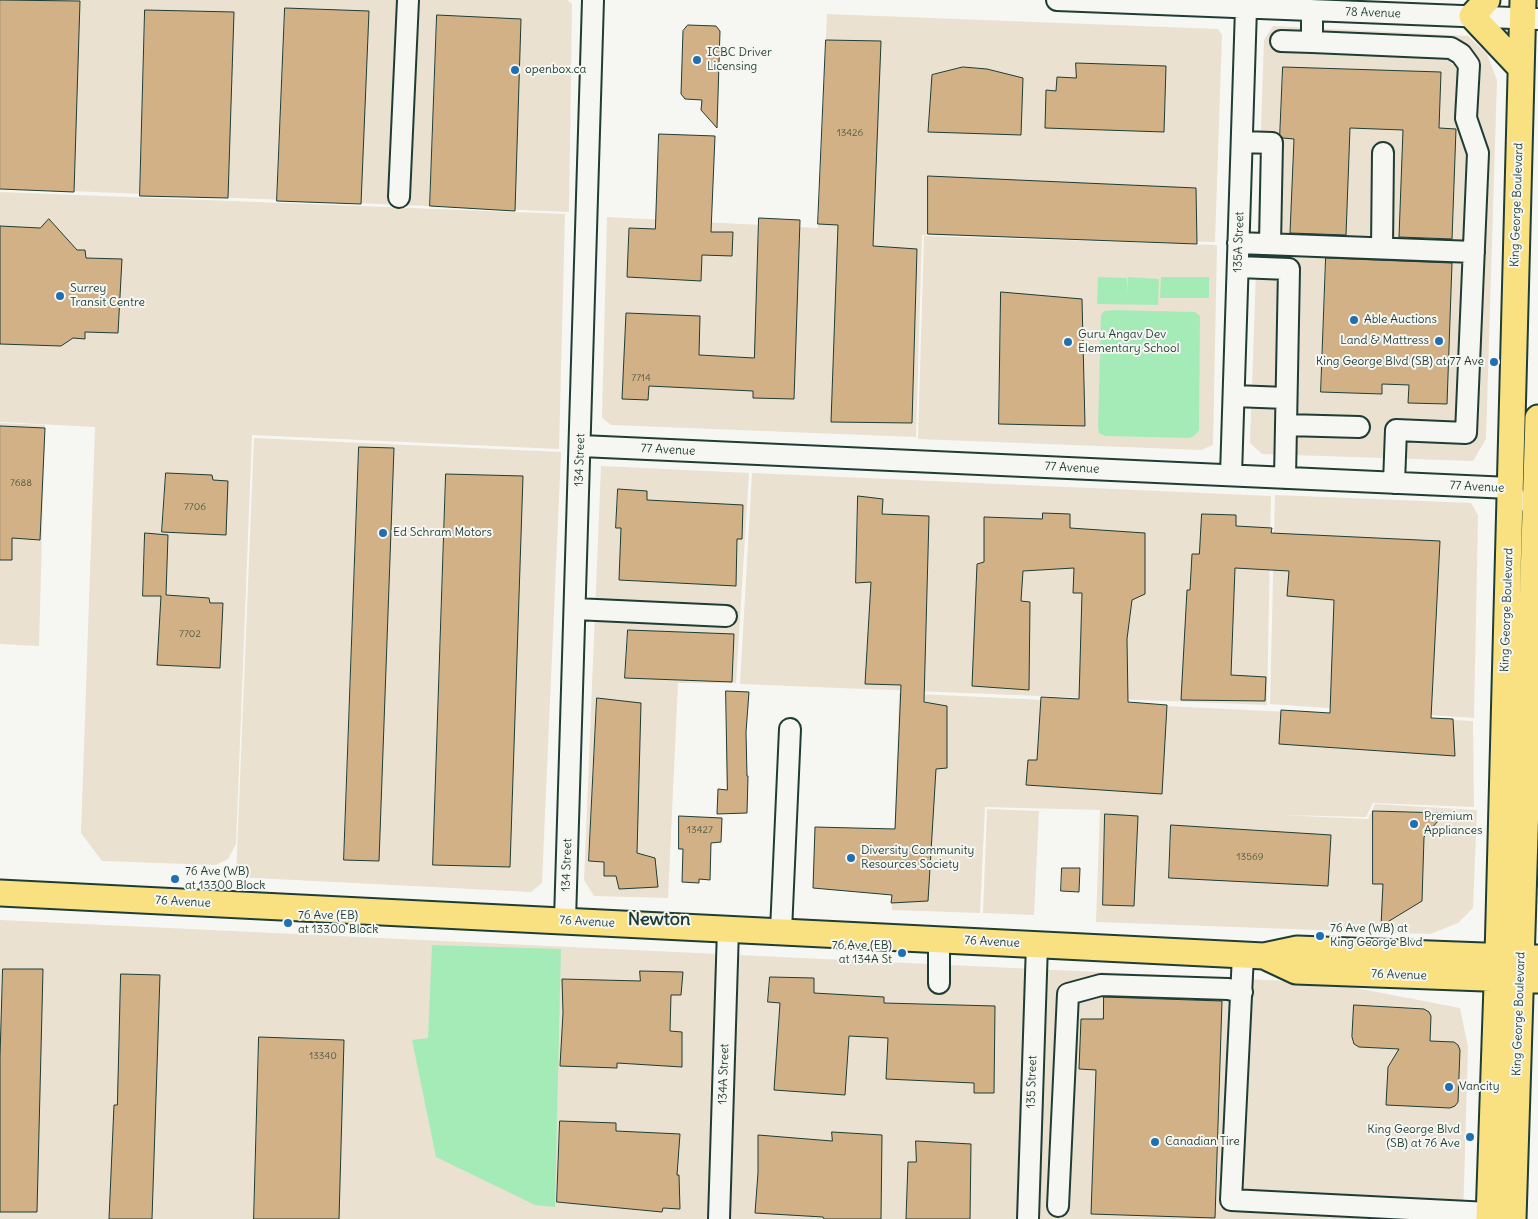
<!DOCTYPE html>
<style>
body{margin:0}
canvas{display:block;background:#f6f6f2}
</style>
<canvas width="1538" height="1219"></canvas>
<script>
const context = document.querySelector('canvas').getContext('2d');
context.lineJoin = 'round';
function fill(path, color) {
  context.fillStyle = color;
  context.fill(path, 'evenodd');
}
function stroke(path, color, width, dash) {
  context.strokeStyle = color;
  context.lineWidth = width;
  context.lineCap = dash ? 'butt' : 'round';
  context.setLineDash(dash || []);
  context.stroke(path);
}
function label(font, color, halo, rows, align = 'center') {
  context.font = font + ' Delius,sans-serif';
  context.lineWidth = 4;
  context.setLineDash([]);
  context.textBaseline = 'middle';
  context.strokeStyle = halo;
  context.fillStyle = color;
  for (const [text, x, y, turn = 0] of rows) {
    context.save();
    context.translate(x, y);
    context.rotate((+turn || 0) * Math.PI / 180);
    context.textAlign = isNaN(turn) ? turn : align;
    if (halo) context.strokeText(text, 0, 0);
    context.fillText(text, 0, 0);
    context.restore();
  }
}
fill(new Path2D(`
 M0,0H567L572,4L569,212L0,188Z
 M827,14L1218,29L1222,35L1215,242L922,235L916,437L611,425L602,418L607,217L818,228Z
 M1273,26L1468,36L1487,54L1497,80L1486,439L1473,461L1262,454L1250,443L1264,40Z
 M0,192L565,214L559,449L252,435L236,844L228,859L216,865L102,861L81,833L95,427L0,422Z
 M924,236L1217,245L1213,445L1201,450L918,439Z
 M0,423L45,425L39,646L0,644Z
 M254,438L561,452L542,883L531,892L236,877Z
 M601,466L749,473L736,683H678L668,898L594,896L584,880Z
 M752,473L1271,496L1267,705L740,684Z
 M1275,495L1471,503L1478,515L1474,718L1270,704Z
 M899,693L1473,721L1474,807L1373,803L1366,817L1280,815L1368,819L1375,804L1477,810L1473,908L1458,923L1430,934L1096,922L1100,810L985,807L980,913L892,910Z
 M987,809L1039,811L1034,915L983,913Z
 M0,920L1330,983L1460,1008L1468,1047L1463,1219H0Z`), '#ebe1d1');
fill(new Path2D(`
 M1098,277L1127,278V294L1128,277L1159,279L1158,305L1097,304Z
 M1161,277H1209V298H1160Z
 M1114,310L1195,312L1200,316L1199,430L1194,436L1189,438L1105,436L1099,433L1098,428L1101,315L1104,311Z
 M432,945L561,949L555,1207L535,1205L436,1157L412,1040L428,1038Z`), '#a5ebb8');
const building = new Path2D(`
 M0,0L80,1L74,192L0,189Z
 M285,8L369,11L361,204L277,201Z
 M145,10L234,12L228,198L140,196Z
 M437,15L521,19L515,211L430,206Z
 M688,25L716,26L720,31L717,128L701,110L702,100L685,99L681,94L683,31Z
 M826,40L881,41L873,246L917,249L912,423L831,422L838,225L818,224Z
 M1076,63L1166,66L1164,132L1045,128L1046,90L1056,91L1057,77L1076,78Z
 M963,67L987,69L1023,78L1021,135L928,132L932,75Z
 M1283,67L1441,72L1439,128L1456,129L1452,239L1399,237L1403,130L1350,128L1346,235L1290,233L1294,139L1283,138L1280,135Z
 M659,134L715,136L711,232H733L732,256L702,255L701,281L627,277L629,228L655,229Z
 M928,176L1196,188L1197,244L928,234Z
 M759,218L800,220L794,399L753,398V391L649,386L648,400L622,399L626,313L700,316L699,355L754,358Z
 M49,219L77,250H85L86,258L122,259L118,333L85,332V339L73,338L61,346L0,344V226L40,228Z
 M1326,258L1452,263L1447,404L1408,403L1409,385L1382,384V394L1321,392Z
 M1001,292L1082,299L1085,426L999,424Z
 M0,426L45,428L40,540L12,538V560H0Z
 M359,447L394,448L379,861L344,860Z
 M166,473L212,475L213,480L228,481L226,535L162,532Z
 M446,474L523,476L510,867L433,865Z
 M618,489L647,491V500L743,505L742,539H737L736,586L619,580L621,528H616Z
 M858,496L883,499L882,514L929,516L924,702L947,706V768L936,769L928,901L891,903L892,895L813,888L815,827L895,829L901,685L865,684L871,582L856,583Z
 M1043,513L1070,514V528L1145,533V594L1132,600L1127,639L1128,702L1167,705L1162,794L1026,785L1028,760H1037L1041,697L1079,699L1082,593H1073L1074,568L1023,571L1021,601L1030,602L1029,690L972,686L977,564L984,562V517L1042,519Z
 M1202,514L1236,515V526L1272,528L1271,533L1440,541L1431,718L1453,719L1455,756L1279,744L1281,710L1330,713L1334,600L1287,596L1289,571L1235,568L1231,675L1266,677L1265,701L1181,700L1187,590H1190L1192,554H1199Z
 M145,533L168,535L166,595L209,598L210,603H223L220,668L157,665L161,596H143Z
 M628,630L734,634L732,682L625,678Z
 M726,691L749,692L746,732L747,776H748L747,813L717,814L718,789L727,790Z
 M597,698L641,703L637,853L655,858L658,887L619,889L616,876H604V862L589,861Z
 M1373,811L1445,813L1424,837L1422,901L1381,926L1383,884H1373Z
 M1105,814L1138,816L1134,906L1103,905Z
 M679,816L722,818L721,842L711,843L710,880L699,879V883L682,882L683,849H679Z
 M1171,825L1331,835L1328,886L1169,878Z
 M1062,868H1080L1079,892L1061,891Z
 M3,969H43L37,1212H0V1057Z
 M640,971L683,972L681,995H671L670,1031L682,1032V1067L617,1063V1068L560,1066L563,1013L562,979L640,981Z
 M121,974L160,975L152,1219H109L114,1105H117Z
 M770,977L814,978V993L884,997V1003L995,1006L994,1093H974V1083L886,1079L888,1038L849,1036L845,1095L774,1090L780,1003L768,1002Z
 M1104,997L1222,1001L1215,1218L1091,1214L1096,1070L1079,1069L1081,1019H1103Z
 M1354,1005L1424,1009L1429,1012L1431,1016L1430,1041L1454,1042L1458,1045L1460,1050L1458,1102L1455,1106L1450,1108L1386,1105L1388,1067L1399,1049L1359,1047L1354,1044L1352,1037Z
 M259,1037L344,1040L339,1219H254Z
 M560,1121L616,1123V1131L680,1134L677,1175H679L680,1209L663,1208L662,1212L557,1202Z
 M832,1132L882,1135L881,1219H824L823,1217L755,1213L758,1173V1135L832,1141Z
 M916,1141L971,1144L970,1219H906L908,1162H916Z`);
fill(building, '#d1b185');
stroke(building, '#1f3d34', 1);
const minor = new Path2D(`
 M1057,0L1538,19
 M1312,11V42L1451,48L1461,54L1469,65L1466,118L1478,153L1466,433L1396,430L1394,483
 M1281,41L1312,42
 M1242,142L1272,143L1270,244
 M399,197L408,0
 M1238,243L1474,252
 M1382,248L1383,153
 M1238,267L1289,269L1285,478
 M1234,396L1286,398
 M1286,425L1359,427
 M581,446L1510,488L1517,502
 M1231,475L1246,8
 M575,609L726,616
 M565,920L593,0
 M781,931L790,729
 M939,939V983
 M1243,955L1231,1200L1489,1213
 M1058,1206L1068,994L1101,985L1228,989L1242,992
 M719,1219L728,929
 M1028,1219L1037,944`);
const major = new Path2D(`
 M1487,0L1472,16L1521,68
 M0,893L1264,956L1297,949L1538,958
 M1264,956L1296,971L1538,980
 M1489,1219L1498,956L1523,0
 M1513,1219L1538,418`);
stroke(minor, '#1f3d34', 24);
stroke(major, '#1f3d34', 29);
stroke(minor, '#f6f6f2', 20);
stroke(major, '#f9e181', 25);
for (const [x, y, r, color] of [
 [697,60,5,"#1f6fb2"],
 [515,70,5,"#1f6fb2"],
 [60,296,5,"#1f6fb2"],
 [1354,320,5,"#1f6fb2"],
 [1439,341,5,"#1f6fb2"],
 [1068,342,5,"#1f6fb2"],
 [1494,362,5,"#1f6fb2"],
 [383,533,5,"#1f6fb2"],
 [1414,824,5,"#1f6fb2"],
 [851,858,5,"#1f6fb2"],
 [175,879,5,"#1f6fb2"],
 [288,923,5,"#1f6fb2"],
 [1320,936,5,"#1f6fb2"],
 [902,953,5,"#1f6fb2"],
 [1449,1087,5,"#1f6fb2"],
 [1470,1137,5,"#1f6fb2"],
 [1155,1142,5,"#1f6fb2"]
]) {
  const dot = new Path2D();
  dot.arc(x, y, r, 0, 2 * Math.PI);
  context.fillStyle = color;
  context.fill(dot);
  stroke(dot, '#f6f6f2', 2);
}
label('10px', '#4c5a48', null, [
 ["13426",850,133],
 ["7714",641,378],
 ["7688",21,483],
 ["7706",195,507],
 ["7702",190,634],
 ["13427",700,830],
 ["13569",1250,857],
 ["13340",323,1056]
]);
label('12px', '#1f3d34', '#f6f6f2', [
 ["78 Avenue",1373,13,2],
 ["King George Boulevard",1517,205,-88],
 ["135A Street",1239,242,-88],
 ["77 Avenue",668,450,3],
 ["134 Street",580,460,-88],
 ["77 Avenue",1072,468,3],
 ["77 Avenue",1477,487,3],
 ["King George Boulevard",1507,610,-88],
 ["134 Street",567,865,-88],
 ["76 Avenue",183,902,3],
 ["76 Avenue",587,922,3],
 ["76 Avenue",992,942,3],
 ["76 Avenue",1399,975,2],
 ["King George Boulevard",1519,1014,-88],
 ["134A Street",724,1074,-88],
 ["135 Street",1032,1082,-88]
]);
label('12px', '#1f3d34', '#f6f6f2', [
 ["ICBC Driver",707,53],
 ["Licensing",707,67],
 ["openbox.ca",525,70],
 ["Surrey",70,289],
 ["Transit Centre",70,303],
 ["Able Auctions",1364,320],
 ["Guru Angav Dev",1078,335],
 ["Elementary School",1078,349],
 ["Land & Mattress",1429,341,"right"],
 ["King George Blvd (SB) at 77 Ave",1484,362,"right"],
 ["Ed Schram Motors",393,533],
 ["Premium",1424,817],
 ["Appliances",1424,831],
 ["Diversity Community",861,851],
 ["Resources Society",861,865],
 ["76 Ave (WB)",185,872],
 ["at 13300 Block",185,886],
 ["76 Ave (EB)",298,916],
 ["at 13300 Block",298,930],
 ["76 Ave (WB) at",1330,929],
 ["King George Blvd",1330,943],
 ["76 Ave (EB)",892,946,"right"],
 ["at 134A St",892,960,"right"],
 ["Vancity",1459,1087],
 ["King George Blvd",1460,1130,"right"],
 ["(SB) at 76 Ave",1460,1144,"right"],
 ["Canadian Tire",1165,1142]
], 'left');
label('bold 18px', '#1f3d34', '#f6f6f2', [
 ["Newton",659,920]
]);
</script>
